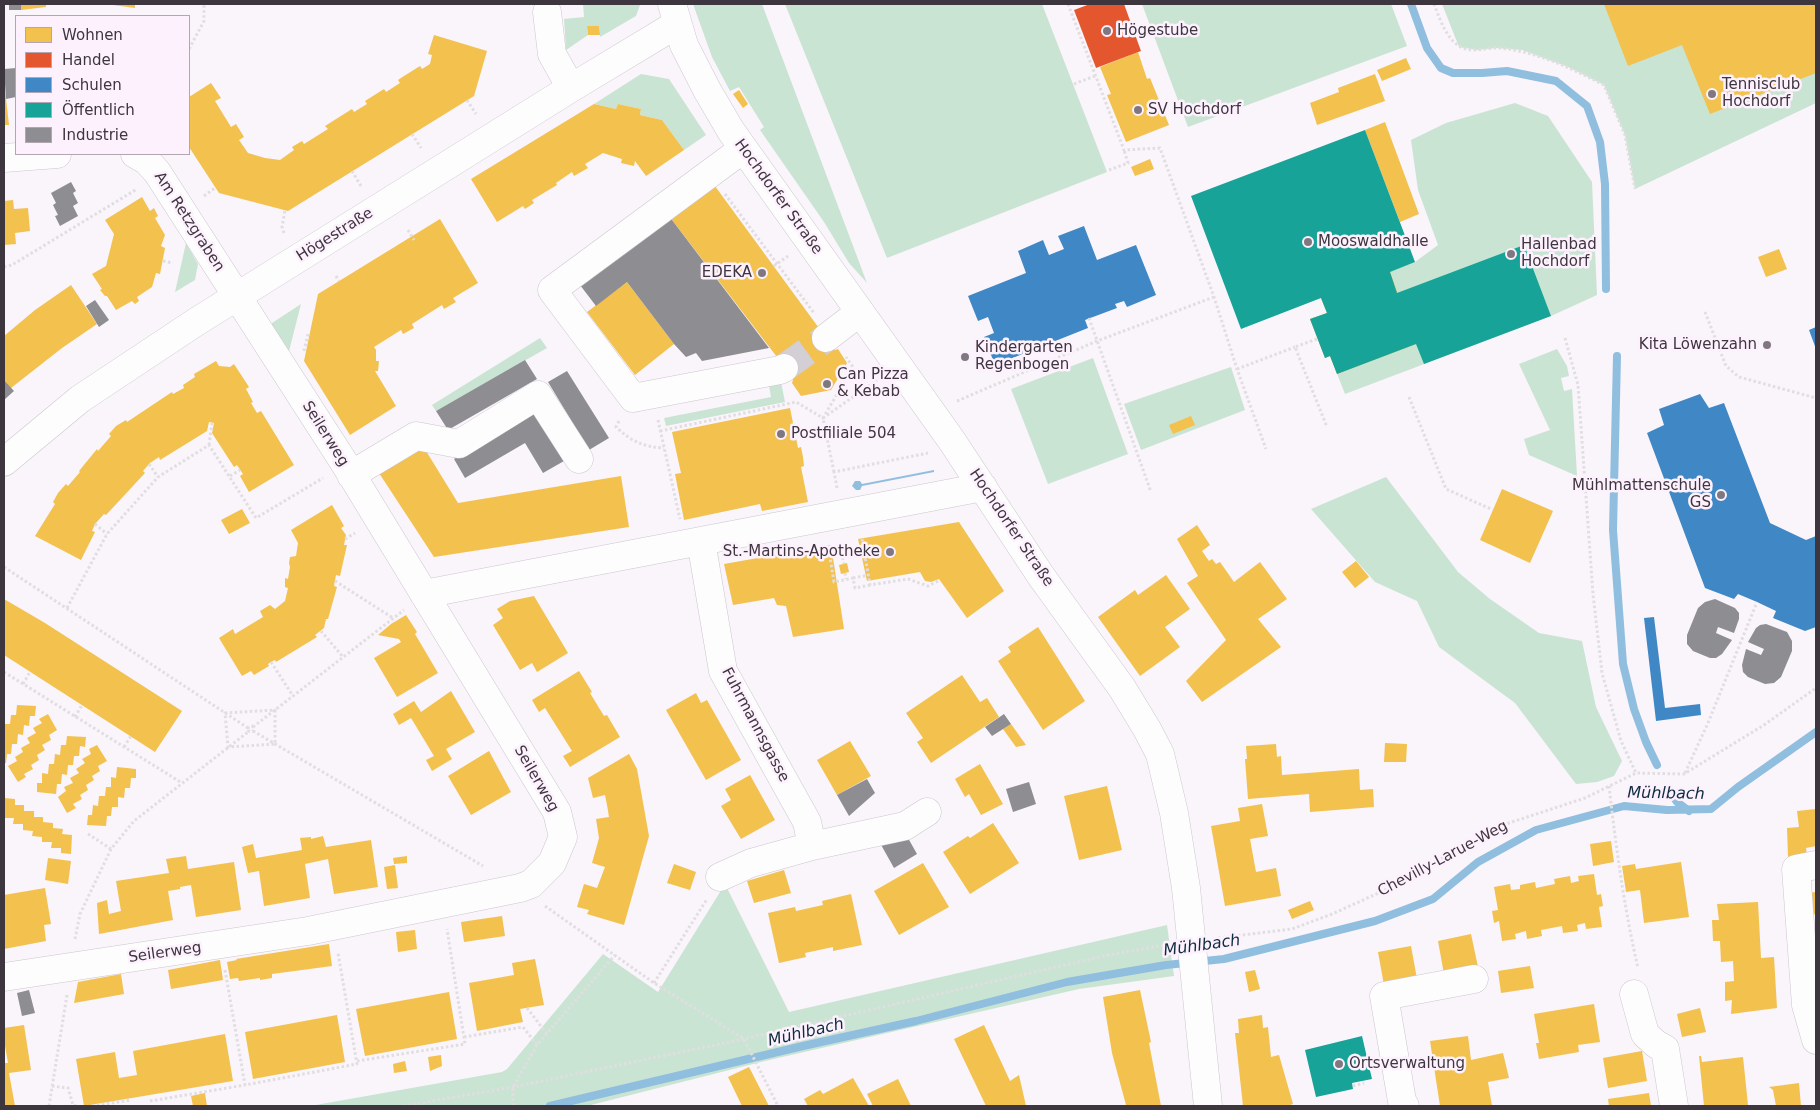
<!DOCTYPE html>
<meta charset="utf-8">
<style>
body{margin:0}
#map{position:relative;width:1820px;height:1110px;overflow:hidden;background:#faf4fb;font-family:"DejaVu Sans",sans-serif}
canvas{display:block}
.frame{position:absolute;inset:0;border:5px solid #3e363f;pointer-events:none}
.legend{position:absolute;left:15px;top:15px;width:175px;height:140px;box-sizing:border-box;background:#fdf1fe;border:1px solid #b1a6b2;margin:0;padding:6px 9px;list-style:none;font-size:15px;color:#3e363f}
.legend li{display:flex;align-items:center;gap:10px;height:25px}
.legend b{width:25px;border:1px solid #b1a6b2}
</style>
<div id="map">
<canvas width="1820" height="1110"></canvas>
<div class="frame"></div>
<ul class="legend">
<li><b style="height:14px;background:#f2c14e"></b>Wohnen</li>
<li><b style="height:14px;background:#e4572e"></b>Handel</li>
<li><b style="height:14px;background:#3f88c5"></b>Schulen</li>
<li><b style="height:14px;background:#17a398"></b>Öffentlich</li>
<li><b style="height:14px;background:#8d8d92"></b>Industrie</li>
</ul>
</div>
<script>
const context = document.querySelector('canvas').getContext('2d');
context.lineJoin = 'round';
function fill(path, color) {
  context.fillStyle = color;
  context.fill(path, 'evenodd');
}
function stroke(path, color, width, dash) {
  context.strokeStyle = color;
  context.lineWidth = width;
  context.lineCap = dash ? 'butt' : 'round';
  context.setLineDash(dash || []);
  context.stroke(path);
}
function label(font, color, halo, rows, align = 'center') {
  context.font = font + ' "DejaVu Sans",sans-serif';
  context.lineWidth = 5;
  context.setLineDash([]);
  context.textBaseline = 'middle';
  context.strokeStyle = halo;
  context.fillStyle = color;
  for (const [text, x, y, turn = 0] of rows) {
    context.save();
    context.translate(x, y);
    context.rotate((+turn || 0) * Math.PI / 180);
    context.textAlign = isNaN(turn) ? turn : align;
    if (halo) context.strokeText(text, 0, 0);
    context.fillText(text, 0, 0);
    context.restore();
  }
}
fill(new Path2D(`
 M583,4H640V5L636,16L600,37L599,26H587L588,35L566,50L564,19L584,17Z
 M693,4H762L867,283L849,263L824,222L760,130L764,127L739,87L730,91L712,57Z
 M785,4H1042L1107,172L887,258Z
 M1142,4H1391L1407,46L1188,127Z
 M1442,4H1816V103L1635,189L1625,135L1604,85L1568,67L1522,50L1496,48L1477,50L1459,47Z
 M641,74L669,79L706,135L684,150L662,120L640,115L641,109L618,104L616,109L594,104Z
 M1515,103L1548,116L1592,182L1597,295L1551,316L1345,394L1330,356L1325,358L1310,319L1327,313L1321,298L1415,262L1438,245L1418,190L1411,140L1446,123Z
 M186,243L198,264L195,280L175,292Z
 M301,304L288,355L269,325Z
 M540,338L547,348L436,411L432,405Z
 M1557,349L1567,366L1569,376L1561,378L1564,391L1572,389L1577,476L1529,455L1524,439L1550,430L1519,364Z
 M1093,358L1128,454L1048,484L1011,389Z
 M1231,367L1245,410L1141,450L1124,404Z
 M780,377L785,402L666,426L664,418L771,397L768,380Z
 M1386,477L1458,572L1490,599L1539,633L1582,641L1596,707L1622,761L1614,776L1597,782L1576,784L1515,703L1439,647L1417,601L1375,582L1311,509Z
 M725,884L789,1012L1167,925L1174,976L1079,989L765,1061L587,1106H310L502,1072L507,1069L603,954L658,992Z`), '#cae4d3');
fill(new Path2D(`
 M934,470V472L862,486L860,490H856L852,486L855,481H860L862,484Z`), '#90bede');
fill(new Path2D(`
 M21,4H46V7L21,10Z
 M113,4H135V8L113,5Z
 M1604,4H1816V73L1710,114L1682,45L1628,66Z
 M587,26H599L600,35H588Z
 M434,35L487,51L474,96L288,211L219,193L189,147V97L211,83L221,98L215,101L231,127L236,124L244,137L239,140L248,153L265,158L280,160L294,150L292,147L302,141L304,144L328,129L325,126L352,109L354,112L367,104L365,101L384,89L386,92L400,83L398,80L404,76L420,66L422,69L430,64L432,55L428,54Z
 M1138,52L1147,79L1150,78L1169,125L1126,142L1107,95L1111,94L1100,67Z
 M1406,58L1411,69L1382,81L1377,70Z
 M1375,74L1385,101L1317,125L1310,103L1339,92L1338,88Z
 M4,90H5L9,125H4Z
 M739,90L748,104L743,108L733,94Z
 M594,104L616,109L618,104L641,109L640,115L662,120L684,150L646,176L635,161L634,166L621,163L622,159L603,153L585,164L588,168L574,176L572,172L556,183L557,185L532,200L534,203L525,209L523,206L497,222L471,179Z
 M1385,122L1419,214L1400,222L1365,130Z
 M1150,159L1154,169L1135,176L1131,167Z
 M712,182L835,350L838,349L847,363L831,390L801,396L792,383L793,380L777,357L669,216Z
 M142,197L150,211L154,208L158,216L155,218L165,235L161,246L165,248L160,274L156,273L152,287L137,297L139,301L135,304L132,301L116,310L107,296H105L100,290L102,289L92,274L106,266L114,234L105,220Z
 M13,200L14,209L28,208L30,231L15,233L16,244L4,245V201Z
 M440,219L478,283L453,298L456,302L444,309L442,305L412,324L414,328L403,334L401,330L374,347L376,350V361H379L378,371H375L396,406L350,435L304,361L318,294Z
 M1779,249L1787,269L1766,277L1758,257Z
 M1390,272L1416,344L1337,374L1330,356L1325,358L1310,319L1327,313L1321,298Z
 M627,282L674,344L635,375L587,312Z
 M71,285L97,324L62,348L11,388L4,380V336L35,310Z
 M216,361L219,366L230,367L234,364L249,387L246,389L253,402L251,403L257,413L261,411L294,465L249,492L240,476L243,474L237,465L234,467L212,433L214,423L209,422L207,431L160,460L159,457L150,463L143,471L145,473L106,515L104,514L95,524L92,531L95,532L81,560L35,536L55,504L53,502L58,493L66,484L68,486L80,472L79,471L97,449L98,451L111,436L109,434L116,426L126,420L127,422L172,392L173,394L184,388L183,385L195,377L194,374Z
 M790,408L798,448L801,447L803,457L804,466L801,467L808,502L762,511L760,504L684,520L675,474L681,473L672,432Z
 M1191,416L1195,425L1173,434L1169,425Z
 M423,446L458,503L621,476L629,527L434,557L379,473Z
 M1502,489L1553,511L1530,563L1480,540Z
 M332,505L344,526L341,528L346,535L344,545H347L340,576L336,575L334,586L337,587L328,619H326L324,628L315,635L317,637L276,662L275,660L271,662L268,664L269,666L254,675L251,671L242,676L219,638L233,629L235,634L263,617L260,611L270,605L275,609L285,601L288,588L285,587V578L288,579L290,567L289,563L290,557L296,556L298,543L291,530Z
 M242,509L250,523L229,534L221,520Z
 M959,522L1004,591L967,618L939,579L931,582L925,581L920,572L867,581L858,539Z
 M1197,525L1210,545L1202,551L1209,561L1212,559L1216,564L1220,562L1234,582L1260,562L1287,599L1258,619L1281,647L1202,702L1186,681L1226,640L1187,583L1198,576L1177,539Z
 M831,545L844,629L793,637L786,606L777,605L774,598L733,605L724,564Z
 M1356,561L1369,577L1355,588L1342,572Z
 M847,563L849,572L841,574L839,565Z
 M1166,575L1190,609L1165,627L1180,647L1140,676L1098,617L1135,590L1138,595Z
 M534,596L568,653L537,672L532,663L520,670L493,625L503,618L497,609L510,601Z
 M4,599L45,623L182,711L155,752L4,655Z
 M406,615L417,632L415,634L438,673L397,697L374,658L401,642L399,639L378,635L391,624Z
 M1038,627L1085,701L1043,730L998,661L1011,652L1008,647Z
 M579,671L592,692L590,693L604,716L607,715L620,737L570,767L563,756L572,751L545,708L539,712L532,700Z
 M962,675L980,702L987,698L999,717L931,763L917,742L923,738L906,713Z
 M451,691L475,732L446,749L452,759L432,771L426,760L434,756L411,718L399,725L393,714L414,701L421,712Z
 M696,693L701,703L707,700L741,760L706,780L666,710Z
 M17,705L36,706L35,716H30L29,726L24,725L23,735L18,734L17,744H12L11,754H7L6,763H4L5,724H10L11,715H16Z
 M48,714L57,730L49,735L51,740L42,745L45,750L37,755L39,760L31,765L33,769L24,774L26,777L18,782L8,766L17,761L15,757L23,752L21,748L30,743L27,738L36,733L33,728L42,723L39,719Z
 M1011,724L1026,745L1016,747L1003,729Z
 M67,736L86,737L85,747L80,746L79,756H74L73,765H68L67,775L62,774L61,784H57L56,794L37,792V783H42V773L48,774L49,764H54L55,754L60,755L61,745H66Z
 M850,741L871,776L837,795L817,760Z
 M1385,743L1407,744L1406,762H1384Z
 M1276,744L1277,757L1281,756L1282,775L1359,769L1360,790L1373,789L1374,807L1310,812L1309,794L1248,799L1245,759H1247L1246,746Z
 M97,745L107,761L98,766L100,771L92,776L94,780L86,785L88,790L80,795L82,799L73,804L76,808L67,813L58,797L66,791L64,787L73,783L70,778L79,773L76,769L85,763L82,759L91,754L89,749Z
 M489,751L511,792L471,815L448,776Z
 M629,754L637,769L649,836L624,925L587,914L589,910L577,907L584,884L597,888L605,867L592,863L599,838L596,819L609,817L607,805L605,795L593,798L588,778Z
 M980,764L1003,804L981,815L969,794L965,797L955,779Z
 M117,767L136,769V778H131L130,788H125L124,798L118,797V807H112L111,816H107L106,826L87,825L88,815H92L93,805L98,806L99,796H105L106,787H111V777L116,778Z
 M750,775L775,820L741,839L721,806L731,800L725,789Z
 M1107,786L1122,850L1079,860L1064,796Z
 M4,798L15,799V805H24V811H34V817H43V822L53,823V828L63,829L62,834L72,835L71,854L61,853V848H51L52,842H42V837L32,836L33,831L23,830V824H13L14,818H4Z
 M1262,804L1268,836L1250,839L1256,872L1276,868L1281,896L1225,906L1211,826L1240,821L1238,808Z
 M1816,809V846L1806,848L1807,854L1788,857L1787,828L1799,827L1797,811Z
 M993,823L1019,863L970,894L943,852L968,836L970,838Z
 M323,836L326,847L371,840L378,887L334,894L328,859L305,864L310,898L264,906L259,871L248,873L242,847L253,844L256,858L302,850L300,838L311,837V839Z
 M1611,841L1614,862L1593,866L1590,844Z
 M186,856L188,869L234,862L241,910L196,917L191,885L180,887V889L168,891L173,920L99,934L97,903L107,900L109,914L121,911L116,881L169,873L166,859Z
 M407,856V863L394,864L393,858Z
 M48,858L71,861L68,884L45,880Z
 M1681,862L1689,917L1644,923L1640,890L1626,892L1622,866L1635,864L1636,869Z
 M923,863L949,907L899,935L874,891Z
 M674,864L696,872L690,890L667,883Z
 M395,865L398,888L387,889L384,867Z
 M784,870L791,893L754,903L747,881Z
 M1594,874L1597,895L1601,894L1603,906L1599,907L1602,927L1586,929L1585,923L1577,925L1578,931L1563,933L1562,926L1541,930L1542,936L1527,939L1526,931L1515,934L1516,939L1502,941L1499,921L1494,923L1492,911L1498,910L1494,887L1510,884L1511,890L1520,889V885L1535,882L1536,888L1555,884L1554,879L1570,876L1571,883L1579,881L1578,876Z
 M45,888L51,924L44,925L46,941L4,949V895Z
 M1816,892V914L1810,915L1807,893Z
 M851,894L862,945L833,951V947L805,953L806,957L779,963L768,913L795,907L796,911L823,905L822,901Z
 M1310,901L1314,910L1292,919L1288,910Z
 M1758,902L1761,958L1774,957L1777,1008L1731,1014L1732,1000L1725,1001V982L1734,981L1733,961L1721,962L1720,941H1713L1712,920H1719L1717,904Z
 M502,916L505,936L464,942L461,922Z
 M415,930L417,949L398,952L396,932Z
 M1471,934L1478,967L1444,974L1438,941Z
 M329,944L332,966L272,974V978L260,980V978L239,981L238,978L230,979L227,962L237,960L236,959Z
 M1411,946L1417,979L1384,985L1378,952Z
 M535,959L544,1005L520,1009L523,1022L477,1031L469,983L514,975L512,963Z
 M220,960L223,980L171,989L168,970Z
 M1530,966L1534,988L1501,993L1498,971Z
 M1255,970L1260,989L1249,992L1245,972Z
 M121,974L124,994L74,1003L78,982Z
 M1140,990L1151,1042L1149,1043L1161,1106H1122L1126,1105L1112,1053L1103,997Z
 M449,992L457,1039L365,1056L356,1009Z
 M1594,1004L1600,1042L1578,1045L1579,1052L1539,1059L1536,1043H1539L1534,1014Z
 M1700,1008L1706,1032L1682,1037L1677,1014Z
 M337,1015L345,1062L253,1079L245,1032Z
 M1262,1015L1263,1028L1268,1027L1271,1057L1279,1055L1293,1104L1287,1106H1243L1235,1033H1239L1238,1019Z
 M24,1025L31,1070L9,1073L15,1106H4V1063H8L4,1040V1028Z
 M984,1025L1010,1081L1019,1075L1026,1106H986L954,1039Z
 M225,1034L233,1081L84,1106L76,1059L115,1052L119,1078L137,1075L133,1051Z
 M1468,1036L1471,1060L1503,1053L1509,1078L1488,1082L1492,1106H1440L1430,1041Z
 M1642,1051L1647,1081L1608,1088L1603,1058Z
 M441,1055L442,1066L430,1071L428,1057Z
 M1699,1056H1701L1702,1062L1743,1057L1748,1105L1704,1106Z
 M405,1061L407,1071L394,1073L393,1064Z
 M749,1067L769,1106H742L728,1077Z
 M853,1078L869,1106H808L804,1099L820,1090L823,1094Z
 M898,1079L911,1106H873L867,1094Z
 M1799,1083L1801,1106H1776L1773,1090L1769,1087Z
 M205,1093L207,1106H193L191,1096Z
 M1649,1093L1651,1106H1609L1608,1099Z`), '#f2c14e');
fill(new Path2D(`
 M1090,4H1124L1141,51L1096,68L1074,10Z`), '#e4572e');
fill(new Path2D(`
 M1084,226L1097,260L1136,245L1156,295L1127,307L1124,301L1115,304L1117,308L1085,320L1088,328L995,365L984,337L994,333L988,317L978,321L968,296L1026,273L1018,251L1043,240L1049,255L1064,249L1058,236Z
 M1816,327V349L1809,330Z
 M1700,394L1709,408L1724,403L1770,523L1806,540L1816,536V627L1805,631L1773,618L1776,611L1757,602L1738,594L1734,599L1705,588L1647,433L1664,425L1659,409Z
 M1654,617L1665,708L1700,704L1701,715L1656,721L1644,618Z`), '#3f88c5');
fill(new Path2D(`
 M1365,130L1415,262L1390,272L1397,293L1524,245L1551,316L1424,364L1416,344L1337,374L1330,356L1325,358L1310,319L1327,313L1321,298L1241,329L1191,196Z
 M1362,1036L1372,1079L1352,1083L1353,1089L1316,1097L1305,1050Z`), '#17a398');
fill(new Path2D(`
 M9,4H21V10H9Z
 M16,68V97L6,99L4,69Z
 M71,182L76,191L73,193L78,203L73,206L78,216L60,226L55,216L58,215L53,205L56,203L51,193Z
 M669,216L769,348L702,361L696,353L686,357L674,344L627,282L596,306L580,285Z
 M95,300L109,320L99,327L86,306Z
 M525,360L537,379L448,430L436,411Z
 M567,371L609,438L589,450L548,382Z
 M4,380L14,391L4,400Z
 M534,411L564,461L543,473L525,443L465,478L454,459Z
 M1715,599L1735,608L1739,613V619L1734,633L1718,627L1716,633L1732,640L1722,654L1716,658H1710L1693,651L1687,644V635L1698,608L1705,602Z
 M1766,624L1787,632L1792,641V651L1781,677L1774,683L1765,684L1748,677L1743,672L1742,665L1746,649L1761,655L1764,649L1748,642L1756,628L1760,625Z
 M1004,714L1011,724L992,736L985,727Z
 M867,779L875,793L849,816L837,795Z
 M1029,782L1036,804L1013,812L1006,789Z
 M908,838L917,854L894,868L880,843Z
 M29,990L35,1013L22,1016L17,993Z`), '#8d8d92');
stroke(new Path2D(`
 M1411,4L1427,48L1441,68L1453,73H1482L1507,71L1556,81L1587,106L1600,142L1605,184L1606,289
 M1617,356L1613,530L1623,664L1634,709L1646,742L1657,765
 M1670,792L1677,802L1689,811
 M550,1106L803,1046L916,1021L1067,982L1166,965L1224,959L1375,921L1433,899L1478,862L1536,830L1624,806L1667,810L1711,809L1738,787L1816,732`), '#90bede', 8);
stroke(new Path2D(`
 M784,368L826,338`), '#d4ced5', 28, [28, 14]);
const minor = new Path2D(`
 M672,4L684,45L707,90L731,131L952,441L1041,576L1122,688L1147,729L1160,754L1174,813L1186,888L1208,1106
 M547,12L552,54L571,88
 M743,149L552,290L633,398L780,370L784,368
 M4,158L57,154
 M826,338L860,312
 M4,462L80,399L196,322L571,88L677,24
 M351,475L416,436L459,444L538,395L579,459
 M701,541L723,671L807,822L812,846
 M424,594L983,487
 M1816,865L1796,869L1806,1005L1816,1040
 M720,877L751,863L812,846L905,826L927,812
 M4,977L308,931L520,888L531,884L552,863L563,837L557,812L345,464L157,172L147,161L135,154
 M1634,994L1645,1034L1656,1044L1665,1049L1674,1106
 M1405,1106L1402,1101L1384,996L1474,979`);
stroke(minor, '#ccc6cd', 29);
stroke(new Path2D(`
 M1068,4L1124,150L1160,148L1214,297L1237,369L1266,449
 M1434,4C1439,17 1446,38 1459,46C1471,54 1487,47 1500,48C1538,52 1570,68 1604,85L1625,135L1635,189
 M189,49L204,21V4
 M1074,84L1095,76
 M467,100L476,114
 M412,134L421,148
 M1109,170L1128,163L1124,150
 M352,171L361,186
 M725,194L814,313
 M204,196L215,188
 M408,230L414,240
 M284,233L282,227L285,210
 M163,261L173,263
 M774,266L788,256
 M4,267L12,265L137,189
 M336,276L339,281
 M1705,312L1726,366L1739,377L1816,398
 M1089,318L1151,492
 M1565,338L1578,385L1593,594L1602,673L1621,741L1636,773
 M1317,339L1295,347L1327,427
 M304,351L308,334
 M1237,369L1295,347
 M1409,397L1446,489L1493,510
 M957,401L1097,341L1214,297
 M658,420L680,519
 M619,421L616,427C631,441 643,447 664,448
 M660,431L796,402L823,418L853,367L846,357
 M209,445L212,423
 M149,464L158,477
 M834,472L823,418L877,380
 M230,476L240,470
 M837,488L834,472L928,453
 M95,524L107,534
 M345,539L355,533
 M862,539L870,585L908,579L928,586L940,580
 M839,543L844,564
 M828,545L834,582L853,578L855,588L870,585
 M4,567L248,728
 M845,573L846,579
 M853,578L869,575
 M335,581L393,618
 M67,608L107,534L158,477L209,445L256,518L323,478
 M321,631L343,657
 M271,662L293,696
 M4,672L182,783
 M23,684L30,672
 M275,710V744L228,747L225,713Z
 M75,717L82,705
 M248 729a3 3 0 1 1 6 0a3 3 0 1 1-6 0Z
 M253,727L404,610
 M253,731L483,866
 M124,747L131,736
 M1685,773L1708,723L1757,602
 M1609,786C1616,847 1624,908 1638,968
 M88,834L111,849
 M545,906L654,983L744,1039L778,1106
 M1218,938L1292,929L1332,914L1414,877L1444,857L1506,824L1585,798L1636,773L1684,774L1764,725L1816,688
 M75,939L80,914L111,849L134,821L248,732
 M225,970L245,1085L357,1064L338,953
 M654,983L707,899
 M527,1008L547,1034
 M464,1037L523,1027L537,1045
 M357,1061L465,1044L447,929
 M52,1086L68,1088L73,1105L76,1106
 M1353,1086L1364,1083
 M150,1101L245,1085
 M49,1106L67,995
 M92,1106L131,1100
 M403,1106L513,1087L744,1039L1108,955L1165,945
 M513,1106V1087L537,1045L615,955`), '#e0dee1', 3, [2.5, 2.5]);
stroke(minor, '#fefdfe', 28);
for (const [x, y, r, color] of [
 [1107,31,5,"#807881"],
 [1712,94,5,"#807881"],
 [1138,110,5,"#807881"],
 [1308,242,5,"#807881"],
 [1511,254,5,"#807881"],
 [762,273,5,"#807881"],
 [1767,345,5,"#807881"],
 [965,357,5,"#807881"],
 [827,384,5,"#807881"],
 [781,434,5,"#807881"],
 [1721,495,5,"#807881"],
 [890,552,5,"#807881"],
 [1339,1064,5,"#807881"]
]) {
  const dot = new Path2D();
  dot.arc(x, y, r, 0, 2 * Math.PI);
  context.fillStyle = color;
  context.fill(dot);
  stroke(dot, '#fdf1fe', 2);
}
label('15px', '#3e363f', '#fdf1fe', [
 ["Högestube",1117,31],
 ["Tennisclub",1722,85],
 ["Hochdorf",1722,102],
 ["SV Hochdorf",1148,110],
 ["Mooswaldhalle",1318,242],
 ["Hallenbad",1521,245],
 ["Hochdorf",1521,262],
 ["EDEKA",752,273,"right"],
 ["Kita Löwenzahn",1757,345,"right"],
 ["Kindergarten",975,348],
 ["Regenbogen",975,365],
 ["Can Pizza",837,375],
 ["& Kebab",837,392],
 ["Postfiliale 504",791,434],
 ["Mühlmattenschule",1711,486,"right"],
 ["GS",1711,503,"right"],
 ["St.-Martins-Apotheke",880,552,"right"],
 ["Ortsverwaltung",1349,1064]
], 'left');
label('15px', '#3e363f', '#fdf1fe', [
 ["Hochdorfer Straße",778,197,54],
 ["Am Retzgraben",189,222,57],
 ["Högestraße",335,235,-32],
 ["Seilerweg",325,434,58],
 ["Hochdorfer Straße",1011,528,56],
 ["Fuhrmannsgasse",755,725,62],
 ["Seilerweg",536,779,60],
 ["Chevilly-Larue-Weg",1443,859,-28],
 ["Seilerweg",165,953,-8]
]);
label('italic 16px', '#0d2d3f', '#fdf1fe', [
 ["Mühlbach",1666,794,1],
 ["Mühlbach",1202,946,-8],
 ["Mühlbach",806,1033,-13]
]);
</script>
